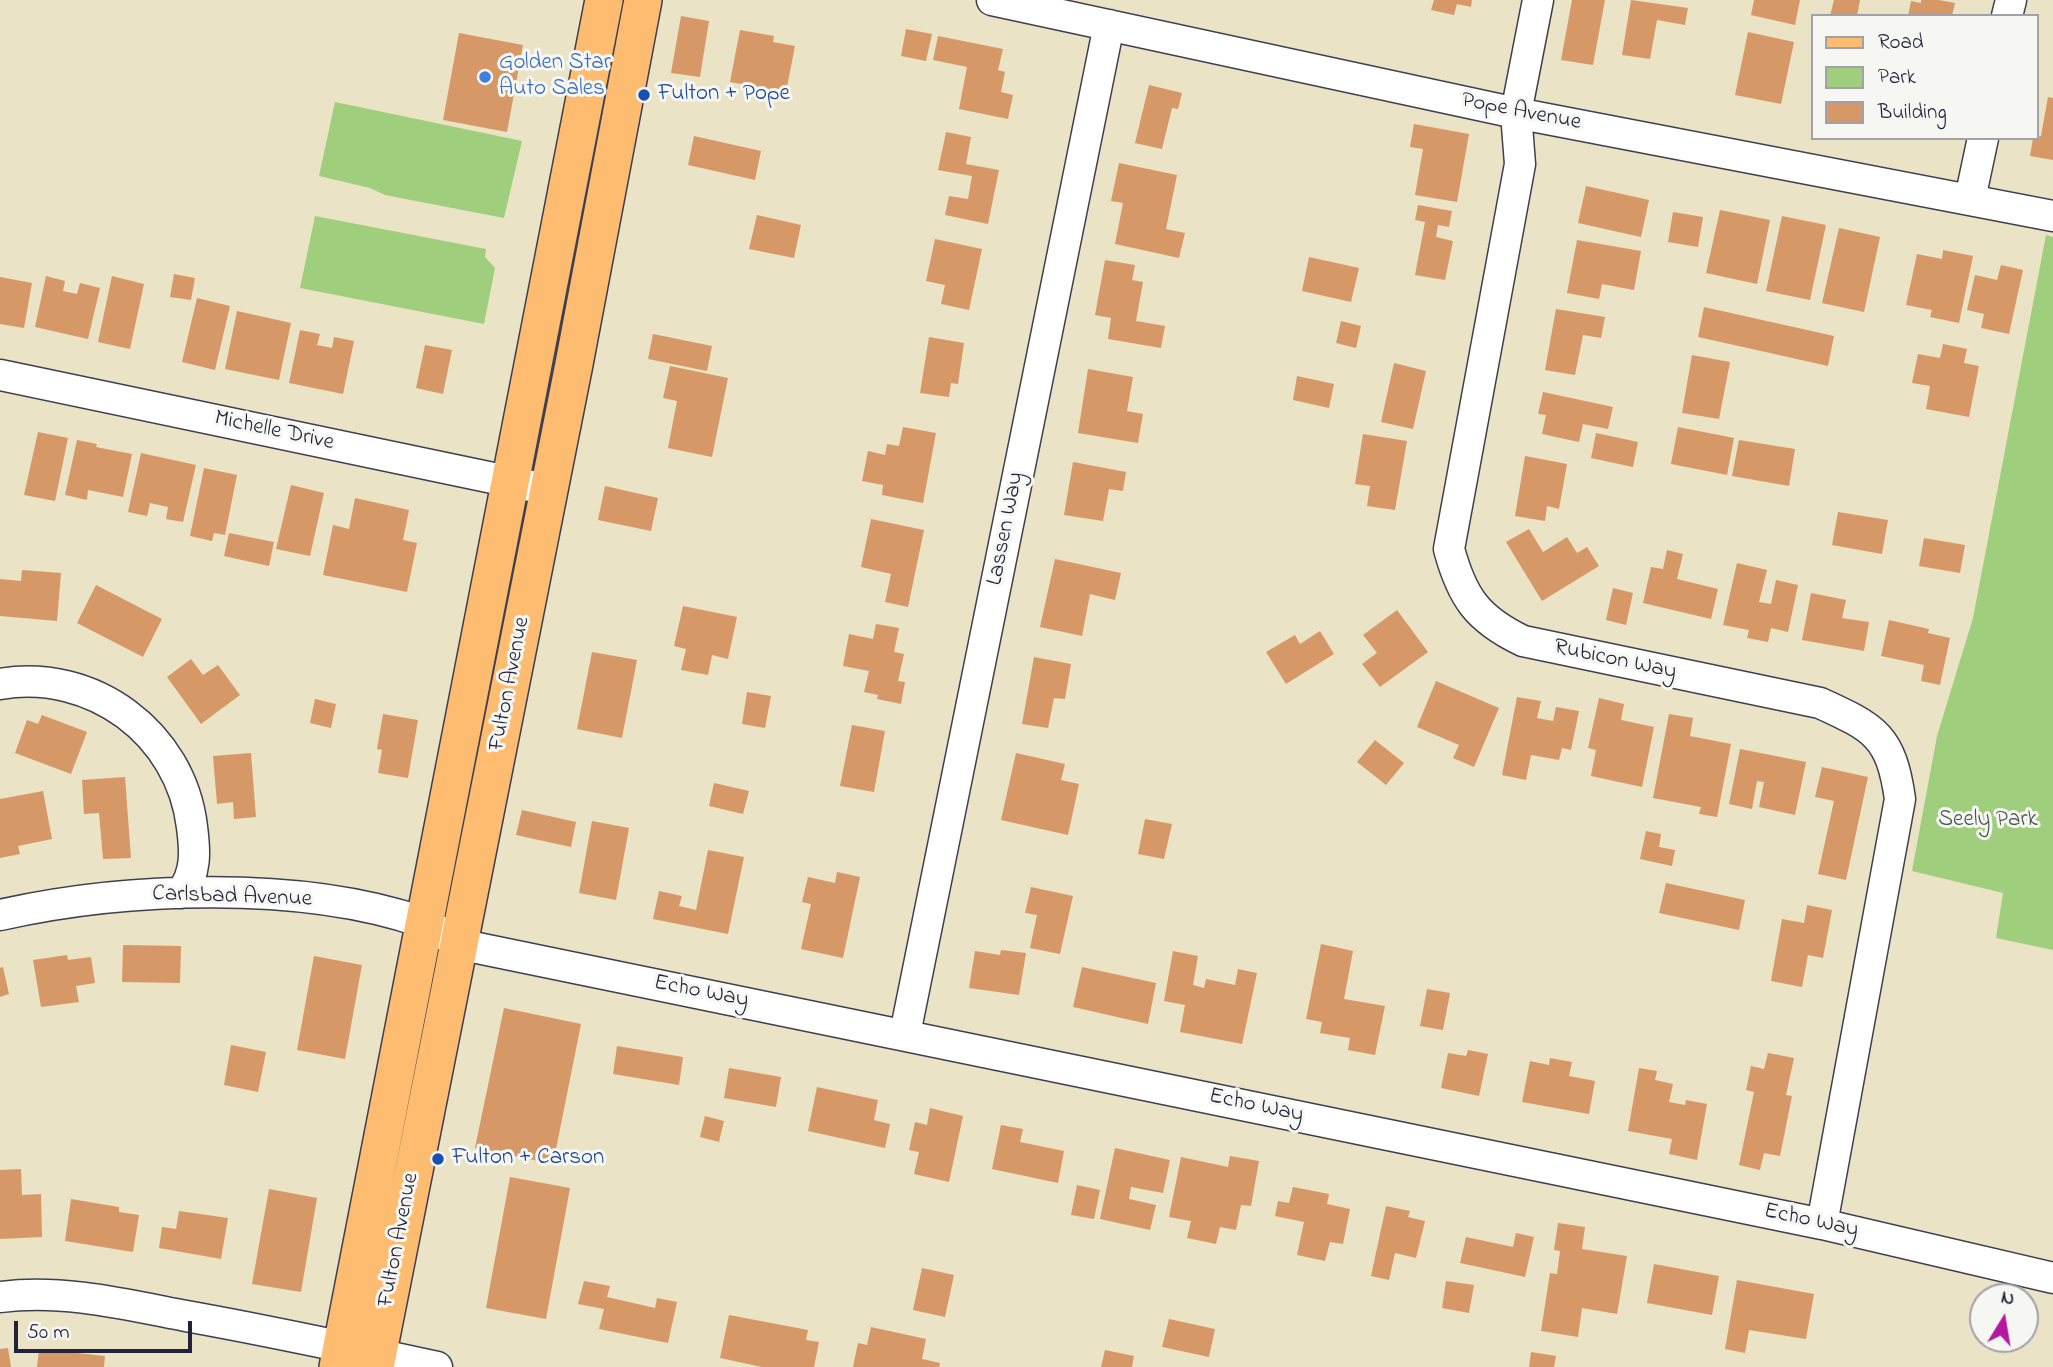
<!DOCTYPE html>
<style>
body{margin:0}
#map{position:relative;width:2053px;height:1367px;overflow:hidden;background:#ebe3c6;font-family:"Indie Flower",sans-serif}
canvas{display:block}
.legend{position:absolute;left:1811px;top:14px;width:228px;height:126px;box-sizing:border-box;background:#f6f6f2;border:2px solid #a1a1a9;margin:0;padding:9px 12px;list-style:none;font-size:21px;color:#22223b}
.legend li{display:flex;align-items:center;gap:14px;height:35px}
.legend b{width:35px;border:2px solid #a1a1a9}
.north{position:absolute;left:1969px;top:1283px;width:70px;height:70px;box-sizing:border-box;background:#f6f6f2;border:2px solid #a1a1a9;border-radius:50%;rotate:11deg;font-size:19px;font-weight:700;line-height:28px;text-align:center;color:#22223b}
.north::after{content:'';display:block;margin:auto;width:24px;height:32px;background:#b5179e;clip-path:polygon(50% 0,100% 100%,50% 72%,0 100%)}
.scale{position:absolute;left:14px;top:1321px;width:178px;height:32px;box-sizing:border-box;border:4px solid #22223b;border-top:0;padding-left:9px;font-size:21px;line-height:24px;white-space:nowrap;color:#22223b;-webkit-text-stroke:5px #f6f6f2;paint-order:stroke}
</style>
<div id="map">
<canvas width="2053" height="1367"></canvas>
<ul class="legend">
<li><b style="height:9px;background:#fdbc70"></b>Road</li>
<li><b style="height:19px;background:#9fce7d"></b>Park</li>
<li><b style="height:19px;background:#d79867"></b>Building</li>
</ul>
<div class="north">N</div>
<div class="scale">50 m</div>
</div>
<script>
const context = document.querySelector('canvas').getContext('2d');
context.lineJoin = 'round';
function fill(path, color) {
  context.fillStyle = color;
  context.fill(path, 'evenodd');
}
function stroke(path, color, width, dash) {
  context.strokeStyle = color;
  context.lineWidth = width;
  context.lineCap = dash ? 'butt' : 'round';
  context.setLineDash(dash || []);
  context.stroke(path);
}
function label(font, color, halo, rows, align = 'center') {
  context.font = font + ' "Indie Flower",sans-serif';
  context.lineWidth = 6;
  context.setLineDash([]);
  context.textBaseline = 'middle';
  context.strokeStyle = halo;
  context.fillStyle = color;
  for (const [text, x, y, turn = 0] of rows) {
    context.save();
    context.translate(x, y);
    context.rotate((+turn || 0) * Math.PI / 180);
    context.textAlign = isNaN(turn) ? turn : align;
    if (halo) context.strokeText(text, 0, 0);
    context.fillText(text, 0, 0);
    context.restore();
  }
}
fill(new Path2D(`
 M335,102L522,141L504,218L385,195L370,188L319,176Z
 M315,216L486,249L485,257L495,268L484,324L300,288Z
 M2046,235L2053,237V950L1996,938L2003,893L1912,871L1937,736L1973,618Z`), '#9fce7d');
fill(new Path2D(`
 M1434,0H1472L1471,7L1457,4L1454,15L1431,10Z
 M1572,0H1605L1593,65L1561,60Z
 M1631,0L1688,8L1685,25L1657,20L1650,59L1622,55Z
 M1754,0H1800L1795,25L1751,15Z
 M1834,0H1860L1857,16H1830Z
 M1921,0H1939L1955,3L1952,16H1908L1911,1L1921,3Z
 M681,16L709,21L700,77L671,73Z
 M906,29L932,34L926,61L901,56Z
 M740,30L774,36L773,42L795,46L786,92L730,82Z
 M1748,32L1794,42L1781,104L1735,95Z
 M459,33L523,45L507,132L443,120Z
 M938,36L1003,49L998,70L1005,72L1001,92L1013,95L1008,119L959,109L967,67L933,60Z
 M1149,85L1182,93L1178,109L1172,108L1162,149L1135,143Z
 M2048,97L2053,98V160L2030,156L2033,138L2041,136Z
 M1414,124L1469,134L1457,202L1415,195L1423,149L1410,147Z
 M946,132L971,137L966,164L999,170L988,224L945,215L949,196L968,199L972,176L938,170Z
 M694,136L761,151L755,180L688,165Z
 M1119,163L1177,175L1166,229L1185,233L1179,258L1115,244L1123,203L1111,201Z
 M1586,186L1649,200L1641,237L1578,223Z
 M1418,205L1452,211L1449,227L1438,225L1436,237L1453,241L1445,280L1415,275L1425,222L1415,220Z
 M1720,210L1770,220L1757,284L1706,273Z
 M1673,212L1703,217L1698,247L1668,242Z
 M757,215L801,225L794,258L749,249Z
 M1782,216L1826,225L1810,300L1766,291Z
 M1839,228L1880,237L1864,312L1822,303Z
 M935,239L982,249L969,310L941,304L945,285L926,281Z
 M1577,240L1641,251L1634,290L1602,284L1599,299L1567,293Z
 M1943,250L1973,256L1959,323L1930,317L1932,310L1906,305L1917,254L1942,259Z
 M1309,257L1359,268L1351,302L1302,291Z
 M1105,260L1135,265L1132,280L1143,282L1136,321L1165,326L1161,348L1108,339L1111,318L1095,315Z
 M2001,265L2023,270L2009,334L1981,328L1984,314L1967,310L1975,275L1997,280Z
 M174,274L195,278L191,300L170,297Z
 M46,276L65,281L63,291L77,294L80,283L100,288L88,339L35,327Z
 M112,276L144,284L130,349L98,342Z
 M0,277L32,283L24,328L0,324Z
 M197,298L230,306L215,370L182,362Z
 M1704,307L1834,336L1828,366L1698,337Z
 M1556,309L1605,317L1601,338L1583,335L1575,375L1545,370Z
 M237,311L291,323L279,380L225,369Z
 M1341,321L1361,326L1356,348L1336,343Z
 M300,330L320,334L317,345L332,348L334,337L354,341L343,394L289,383Z
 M653,334L712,346L707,371L648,359Z
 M929,337L964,343L958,384L951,383L949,397L920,393Z
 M1943,344L1967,349L1964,363L1979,366L1969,417L1926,409L1930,386L1912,383L1918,354L1940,358Z
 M425,345L452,350L443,394L416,388Z
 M1692,355L1730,362L1719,419L1682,413Z
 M1394,363L1426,371L1413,429L1381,422Z
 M670,366L728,378L712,457L668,448L677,401L663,398Z
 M1088,369L1133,377L1127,411L1143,414L1138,443L1078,433Z
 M1297,376L1334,384L1329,408L1293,400Z
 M1543,392L1613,407L1608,429L1583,424L1579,442L1542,434L1546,415L1538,414Z
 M903,427L936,433L923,503L882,495L883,485L862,481L868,451L885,455L887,444L899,446Z
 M1678,427L1734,438L1727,475L1671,464Z
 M38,432L68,438L55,501L24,495Z
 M1596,433L1638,442L1633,467L1591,458Z
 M1363,434L1407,441L1395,510L1367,506L1370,486L1355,484Z
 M77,440L97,444L96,447L132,454L123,497L88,490L87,500L65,495Z
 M1739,440L1795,449L1789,486L1732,476Z
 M141,453L196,465L183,522L166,519L168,507L150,503L147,516L128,512Z
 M1525,456L1567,464L1559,509L1547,506L1545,521L1515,516Z
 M1073,462L1126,472L1123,491L1109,489L1103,521L1064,515Z
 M204,468L237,475L225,535L214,533L212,541L190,536Z
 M291,485L324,493L310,556L276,549Z
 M605,486L658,498L651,531L598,520Z
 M355,498L409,510L403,540L417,543L407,592L323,575L333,525L349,529Z
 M1838,512L1888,520L1882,554L1832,545Z
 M871,519L924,530L908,607L885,602L891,574L861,567Z
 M1529,529L1543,552L1567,537L1577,553L1587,547L1599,566L1542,601L1506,542Z
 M229,533L274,542L269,566L224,556Z
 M1924,538L1965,545L1960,573L1919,566Z
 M1667,550L1683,554L1677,579L1718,589L1711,619L1643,603L1651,567L1663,569Z
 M1055,559L1121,573L1115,600L1090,594L1082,636L1040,627Z
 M1737,563L1767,570L1759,602L1771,604L1776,580L1798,585L1788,632L1771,628L1768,642L1747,638L1749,630L1723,625Z
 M22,570L61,573L57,621L0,616V579L21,581Z
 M96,585L162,619L143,657L77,623Z
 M1613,588L1633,593L1626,625L1606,620Z
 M1811,593L1846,600L1842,618L1869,622L1864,651L1802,640Z
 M683,606L737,617L728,659L712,655L708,675L681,670L686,649L674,646Z
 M1397,610L1428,652L1380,687L1362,664L1377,653L1363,635Z
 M1889,620L1929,629L1928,633L1950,638L1940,685L1921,681L1924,665L1881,656Z
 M876,624L899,628L894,652L904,654L898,681L905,682L901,704L877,699L878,695L864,692L869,671L843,666L849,634L873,639Z
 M1320,631L1334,654L1286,684L1266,652L1295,635L1300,644Z
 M592,652L637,660L622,738L577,729Z
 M1034,657L1071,664L1065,699L1054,698L1048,728L1022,724Z
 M191,659L203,675L218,665L240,695L201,724L167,677Z
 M1436,681L1499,708L1474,767L1453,758L1459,745L1417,727Z
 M747,692L771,696L765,728L742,724Z
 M1517,697L1541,701L1537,718L1553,721L1556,707L1579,711L1571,750L1562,748L1559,760L1531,755L1526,780L1502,775Z
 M1599,698L1624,704L1621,720L1654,727L1642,787L1591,776L1596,750L1588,748Z
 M315,699L336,704L331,728L310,723Z
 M383,714L418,720L408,778L378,773L382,750L377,749Z
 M1669,714L1693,718L1690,736L1731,744L1717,817L1699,814L1701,807L1653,798Z
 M42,715L87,732L71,774L15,753L27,720L38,724Z
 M852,725L885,731L874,792L840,786Z
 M1375,740L1404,763L1386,785L1357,762Z
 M1740,749L1806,762L1795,815L1759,807L1764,782L1757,781L1752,809L1729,804Z
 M251,753L256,817L234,819L233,802L217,804L213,756Z
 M1016,753L1065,764L1061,780L1079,784L1068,835L1001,820Z
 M1822,767L1868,777L1846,880L1818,874L1834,801L1815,797Z
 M125,777L131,858L103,859L99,813L84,814L82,780Z
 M714,783L749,791L743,814L709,806Z
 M43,791L52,839L18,846L20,854L0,858V799Z
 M522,810L576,822L571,847L516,835Z
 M1145,819L1172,824L1164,859L1138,854Z
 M592,821L629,828L616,900L579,893Z
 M1646,831L1661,834L1659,847L1675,850L1672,866L1640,859Z
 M708,850L744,857L728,934L653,919L659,891L682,896L679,906L696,910Z
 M837,872L860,877L843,958L801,949L811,904L802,902L808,877L835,883Z
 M1666,883L1745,900L1739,930L1659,913Z
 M1031,887L1073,896L1060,954L1030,948L1037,915L1025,913Z
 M1807,905L1832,910L1823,958L1808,955L1802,987L1771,981L1782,919L1804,923Z
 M1321,944L1353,951L1344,999L1385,1006L1375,1055L1348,1050L1350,1038L1320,1033L1322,1022L1306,1019Z
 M123,945L181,946L180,983L122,982Z
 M1001,950L1026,953L1019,995L969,988L975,951L1000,955Z
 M1173,951L1198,956L1193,985L1204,988L1206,979L1235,985L1238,969L1257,973L1242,1044L1180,1032L1185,1005L1164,1001Z
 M67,955L68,960L91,957L95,983L76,986L79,1002L41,1007L33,960Z
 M314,956L362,965L345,1059L297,1050Z
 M3,967L9,994L0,997V968Z
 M1082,967L1156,983L1148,1024L1073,1007Z
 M1427,989L1450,993L1443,1030L1420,1026Z
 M504,1008L581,1024L553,1164L475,1148Z
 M231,1045L266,1052L258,1092L224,1085Z
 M617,1046L683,1057L679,1085L613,1074Z
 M1468,1050L1488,1054L1479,1096L1441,1088L1448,1053L1466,1056Z
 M1768,1053L1794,1058L1786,1095L1792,1096L1780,1156L1764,1153L1760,1170L1739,1165L1754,1092L1746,1090L1751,1066L1764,1069Z
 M1550,1058L1572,1062L1569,1076L1595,1081L1589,1114L1522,1102L1530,1061L1549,1065Z
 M729,1068L781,1077L776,1107L724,1098Z
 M1639,1068L1657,1071L1655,1080L1673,1084L1669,1102L1685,1105L1686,1100L1707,1104L1697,1160L1669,1154L1672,1139L1628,1131Z
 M817,1087L878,1100L874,1120L890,1124L885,1148L808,1131Z
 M930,1108L963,1116L949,1182L914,1174L919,1152L909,1150L915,1122L927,1125Z
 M705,1116L724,1121L719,1142L700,1137Z
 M1001,1125L1023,1129L1020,1142L1064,1151L1058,1183L992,1169Z
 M1115,1148L1170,1160L1163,1193L1131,1187L1129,1199L1156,1205L1150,1230L1100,1219Z
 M1230,1156L1259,1161L1251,1206L1241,1205L1236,1230L1220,1227L1216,1244L1187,1238L1191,1221L1169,1217L1181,1157L1228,1167Z
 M21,1169L22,1195L41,1194L42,1237L0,1239V1170Z
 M510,1177L570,1188L546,1319L486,1308Z
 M1077,1185L1100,1190L1094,1219L1071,1215Z
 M1293,1187L1329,1194L1327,1204L1350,1209L1343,1244L1330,1242L1325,1261L1297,1255L1304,1222L1275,1216L1278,1201L1289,1203Z
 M269,1189L317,1198L301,1292L252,1284Z
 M71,1199L119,1207V1212L139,1215L133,1252L65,1241Z
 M1386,1206L1410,1211L1408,1217L1425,1221L1416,1258L1395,1253L1389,1280L1371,1276Z
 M179,1211L228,1218L221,1259L159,1248L162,1227L176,1229Z
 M1558,1223L1585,1227L1582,1249L1627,1256L1617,1314L1582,1308L1578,1337L1541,1331L1550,1273L1557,1274L1560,1251L1554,1250Z
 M1516,1233L1534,1237L1525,1277L1460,1263L1466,1237L1513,1247Z
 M1654,1264L1719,1276L1712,1315L1647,1303Z
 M922,1268L954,1275L945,1317L913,1310Z
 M1737,1280L1814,1294L1806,1339L1749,1330L1745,1353L1725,1349Z
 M584,1281L610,1286L607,1297L655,1308L657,1298L677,1302L668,1343L599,1329L604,1309L578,1304Z
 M1446,1281L1474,1285L1469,1313L1442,1308Z
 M729,1315L808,1330L806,1340L819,1342L814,1367H762L720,1358Z
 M1169,1319L1215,1329L1209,1357L1162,1347Z
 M871,1327L926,1339L922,1359L940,1363L939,1367H853L858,1343L867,1345Z
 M8,1348L11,1367H0V1349Z
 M39,1349L105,1356L104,1367H37Z
 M1105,1350L1134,1356L1132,1367H1101Z
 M1531,1352L1556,1356L1554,1367H1529Z`), '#d79867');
const minor = new Path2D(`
 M992,0L1516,113L2053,216
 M1538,0L1516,113L1520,164L1449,549C1462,597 1477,619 1523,641L1820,703C1875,728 1891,736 1900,799L1822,1224
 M2007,16L2011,0
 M1970,199L1983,138
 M0,375L531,486
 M0,684C92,668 181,733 192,827C195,850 197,873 181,893
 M0,915C125,887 299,880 422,922C434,926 447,937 458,944L1822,1224L2053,1278
 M905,1034L1109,25
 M0,1297C63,1289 124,1304 186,1316C270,1331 354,1349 437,1367`);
const major = new Path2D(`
 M338,1367L604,0
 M375,1367L574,364L643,0`);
stroke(minor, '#403f50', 33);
stroke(major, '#403f50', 40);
stroke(minor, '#fff', 30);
stroke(major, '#fdbc70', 37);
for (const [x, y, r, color] of [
 [485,77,7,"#3f7fe0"],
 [644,95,7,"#1a4fb4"],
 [438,1159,7,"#1a4fb4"]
]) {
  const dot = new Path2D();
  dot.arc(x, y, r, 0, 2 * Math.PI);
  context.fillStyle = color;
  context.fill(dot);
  stroke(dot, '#f6f6f2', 2.5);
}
label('23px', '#366cbe', '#f6f6f2', [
 ["Golden Star",499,64],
 ["Auto Sales",499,90]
], 'left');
label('23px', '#164399', '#f6f6f2', [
 ["Fulton + Pope",658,95],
 ["Fulton + Carson",452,1159]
], 'left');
label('23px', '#22223b', '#f6f6f2', [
 ["Pope Avenue",1521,113,11],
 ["Michelle Drive",274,432,12],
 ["Lassen Way",1007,529,-79],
 ["Rubicon Way",1615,661,12],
 ["Fulton Avenue",511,684,-79],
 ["Carlsbad Avenue",232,898,2],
 ["Echo Way",701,993,11],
 ["Echo Way",1256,1107,12],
 ["Echo Way",1811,1222,12],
 ["Fulton Avenue",400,1240,-79]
]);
label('23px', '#48564f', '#f6f6f2', [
 ["Seely Park",1988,821]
]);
</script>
